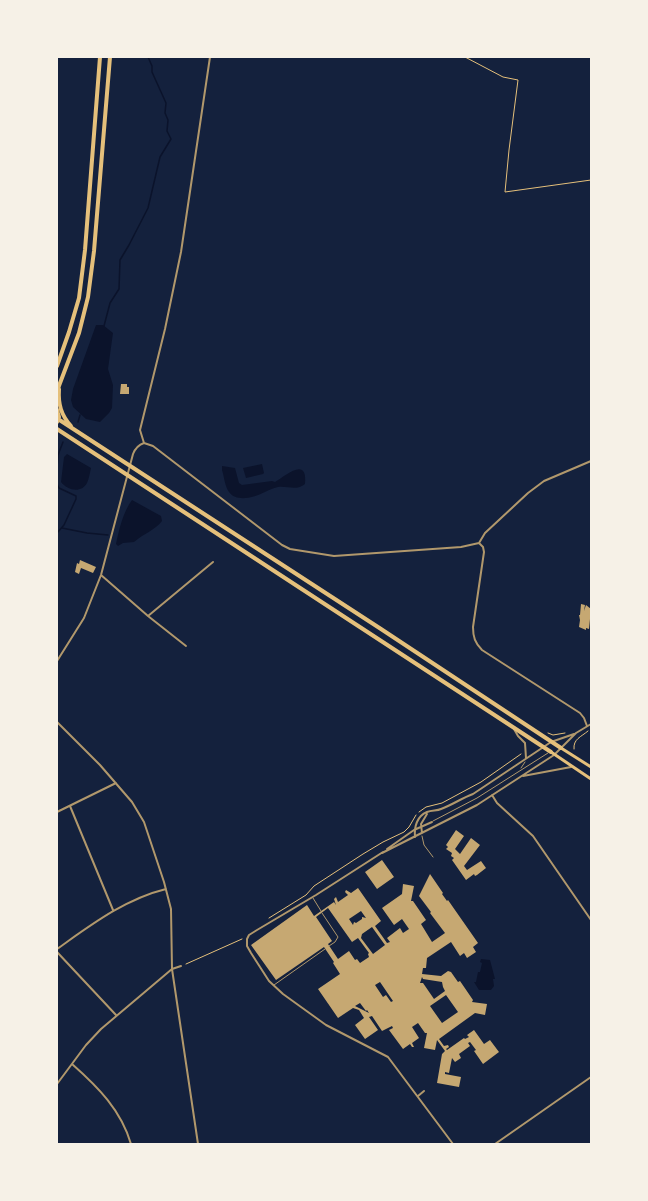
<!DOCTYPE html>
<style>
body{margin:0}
#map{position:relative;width:648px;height:1201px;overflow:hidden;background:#14213d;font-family:"Asap Condensed",sans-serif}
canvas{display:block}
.frame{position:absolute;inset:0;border:58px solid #f6f1e7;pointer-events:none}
</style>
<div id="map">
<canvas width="648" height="1201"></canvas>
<div class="frame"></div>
</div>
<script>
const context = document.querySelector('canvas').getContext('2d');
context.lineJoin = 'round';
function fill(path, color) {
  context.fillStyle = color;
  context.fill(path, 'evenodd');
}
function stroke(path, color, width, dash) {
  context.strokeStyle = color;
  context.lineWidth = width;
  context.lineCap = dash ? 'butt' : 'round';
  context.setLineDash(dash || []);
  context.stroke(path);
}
fill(new Path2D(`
 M96,325H103L113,333L108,369L113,385L112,408L109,413L100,422L86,419L73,407L71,400L73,389Z
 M67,454L91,468C90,472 89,479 87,483C81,494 67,490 61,482L64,457Z
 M262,464L264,473L263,474L246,478L243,468Z
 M222,466L235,468L239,483L242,485L272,481L275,482C284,477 308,455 305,484C297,491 288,486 278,487C273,488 269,490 265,492C255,497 237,503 229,492C225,487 224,476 222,470Z
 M132,500L161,516L162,521C155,530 143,534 134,542L123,543L118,546L116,544C119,530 123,512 132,500Z
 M481,959L490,960L495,979H493L494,986L491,990H479L474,982H476L478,972H480L482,963L480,962Z`), '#0b132b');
stroke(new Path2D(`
 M104,326L110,303L119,289L120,260L129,245L148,208L160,157L171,139L167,131L168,120L165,113L166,103L152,72V66L148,57
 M78,422L80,415
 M57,468L58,455L63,442
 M57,484L59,488L76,496V499L64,525L57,533
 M62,528L87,533L108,535`), '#0b132b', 1.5);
fill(new Path2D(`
 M121,384H127V387H129V394H120Z
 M80,560L96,567L93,573L81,568L79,574L75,572L77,563L79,564Z
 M581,604L585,605L584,611L586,605L591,609L589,629L586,628V630L579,627L580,620L579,615H580Z
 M456,830L464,836L455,849L460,854L471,838L480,845L464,866L467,870L481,861L486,868L477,875L475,876L474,874L466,880L452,860L454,858L451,856L452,853L446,849L448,847L446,845Z
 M382,860L394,877L377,889L365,872Z
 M430,874L443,893L442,894L447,901L448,900L478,943L473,947L476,952L467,958L464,953L460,956L451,942L427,958L426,968H423L422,974L441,976L448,971L451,972L458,982L460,981L473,1000L472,1002L487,1004L485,1015L475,1013L439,1039L444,1046L448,1045L449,1047L446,1049L447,1050L464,1038L465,1039L469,1037L467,1035L474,1030L484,1044L490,1040L499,1052L483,1064L474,1051L476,1050L470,1042L468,1043L470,1046L459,1054L461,1058L455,1062L452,1058L449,1073L445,1072V1074L461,1077L459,1087L437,1083L442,1054L445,1051L437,1040L435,1050L424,1048L427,1033H425L418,1023L412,1027L419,1038L412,1043L414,1047H412L410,1044L403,1049L389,1030L393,1028L392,1026L382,1031L372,1016L369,1017L378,1030L365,1039L355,1025L364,1018L359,1010L353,1008L338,1018L318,989L340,974L333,963L334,962L324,947L276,980L251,945L307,905L314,916L334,902L336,905L334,899L336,897L338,902L348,895L345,892L346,890L351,893L358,888L381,921L375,926L387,943L390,942L387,938L400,928L403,933L409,929L402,919L394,925L382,908L402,894L403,884L414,886L411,901H413L426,920L421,924L432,942L445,933L430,913L431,912L419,896ZM328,908L352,942L358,938L369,953L368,954L369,957L360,963L357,959L355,960L349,951L338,959L328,944L332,941L316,917ZM361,911L366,918L362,917V919L356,923L354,922L353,925L349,919ZM372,927L385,945L373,954L361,938L362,934ZM422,977L423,979L442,982L443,987L445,991L434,999L423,983H420ZM380,982L393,1001L391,1002L386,995L383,997L375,985ZM446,995L458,1012L442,1023L430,1006ZM360,1003L366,1011L367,1010L369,1013L355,1006Z`), '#c6a872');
stroke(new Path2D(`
 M465,57L503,77L518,80L509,150L505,192L591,180
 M548,733L553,735L565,733
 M574,749C573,739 581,737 588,731
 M419,812L426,807L442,803L481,782L521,754
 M269,918L306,895L314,886L363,854L383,842L404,832L409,827L416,815
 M186,964L242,939`), '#e5c07b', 1);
stroke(new Path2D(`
 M521,768L525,762
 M433,821L477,798L548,753
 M422,836L424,845L433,857
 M313,898L321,911
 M322,913L338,937L335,942L329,946
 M274,985L325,949`), '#b1986c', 1);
stroke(new Path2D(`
 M144,443L153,446L282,545L290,549L334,556L461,547L479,543L485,533L528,493L544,481L591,461
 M144,443L140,430L165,329L181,252L210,57
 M479,543L483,547L484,552L473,627C473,637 475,643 482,650L580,713L584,718L587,726
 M101,575L148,616L186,646
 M148,616L213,562
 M57,661L84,618L101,575L133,454C135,449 138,445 144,443
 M57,722L100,765L132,802L144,822L164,882L171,909L172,969L198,1144
 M514,729L518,736L525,743L526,758
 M523,776L571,767
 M492,795L497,803L533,836L591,920
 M70,806L113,910
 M57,812L116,783
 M422,833L421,824L427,814
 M415,837C414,827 417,816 427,812C432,810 437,811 441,809C452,805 462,798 473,794L551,742L574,734
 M387,849L414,830L432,822
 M382,853L477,805L554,755L576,733L591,724
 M247,939V946L251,953L269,981L283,994L326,1025L388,1057L453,1144
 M247,939L249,935L257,930L316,895L383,852
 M57,949C91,925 125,899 166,889
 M57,952L116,1015
 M72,1064C98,1087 121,1110 131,1144
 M57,1084L86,1045L101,1029L172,969L181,966
 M418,1096L424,1091
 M495,1144L591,1077`), '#b1986c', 2);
stroke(new Path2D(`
 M561,748L591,767
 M551,752L591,779`), '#e5c07b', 3);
stroke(new Path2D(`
 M57,366L69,332L79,298L85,250L100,57
 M59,389C58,404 61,415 71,426
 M57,391L79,333L88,297L94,251L110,57
 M57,410L59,417L57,422
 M58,419L381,629L561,748
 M57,429L551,752`), '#e5c07b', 4);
</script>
